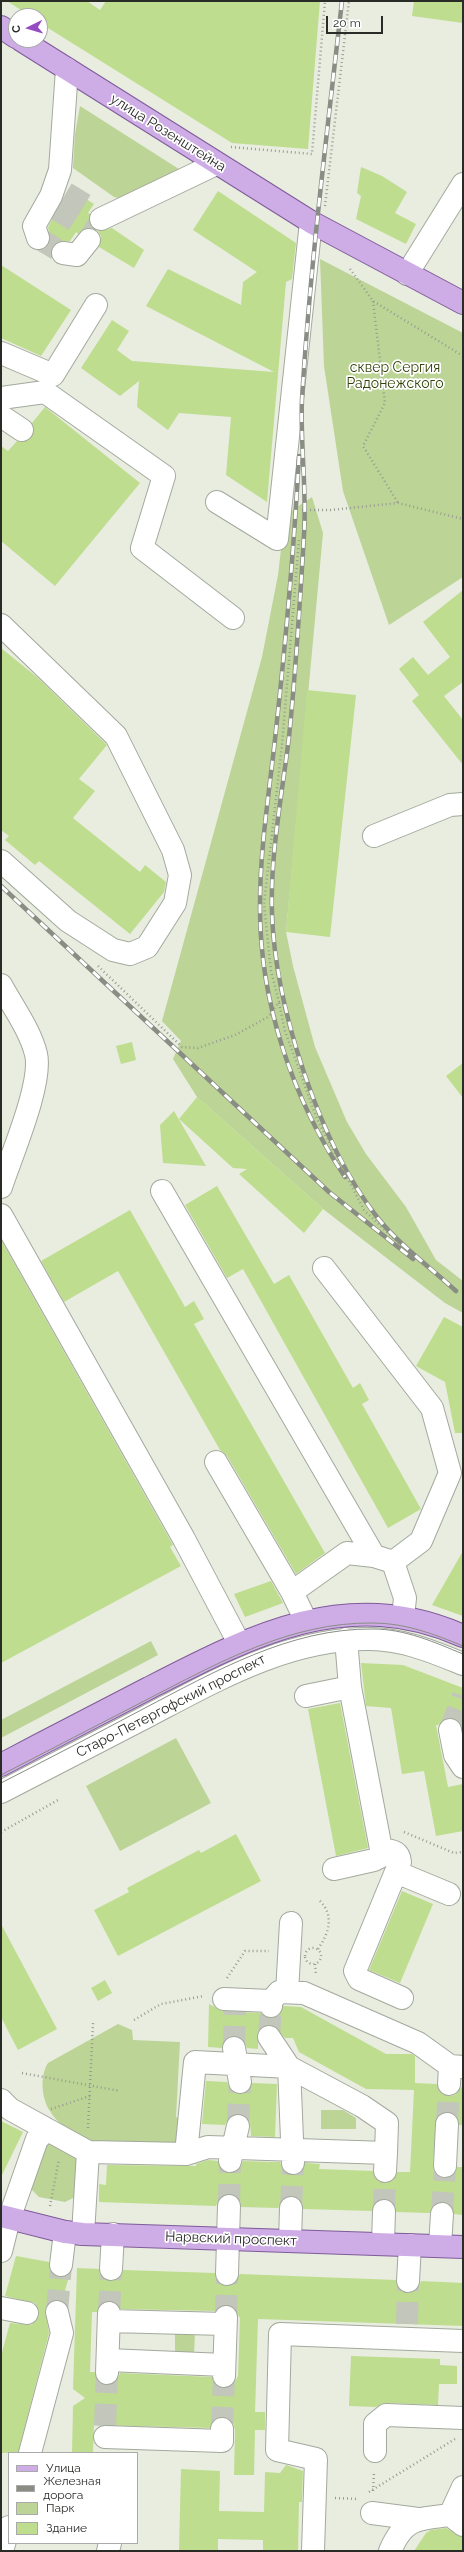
<!DOCTYPE html>
<meta charset="utf-8">
<style>
body{margin:0}
#map{position:relative;width:464px;height:2552px;overflow:hidden;background:#e8ede0;font-family:Raleway,sans-serif}
canvas{display:block}
.frame{position:absolute;inset:0;border:2px solid #292b27;pointer-events:none}
.legend{position:absolute;left:8px;top:2452px;width:130px;height:92px;box-sizing:border-box;background:#fff;border:1px solid #a9aaa9;margin:0;padding:5px 7px;list-style:none;font-size:12px;color:#292b27}
.legend li{display:flex;align-items:center;gap:8px;height:20px}
.legend b{width:20px;border:1px solid #a9aaa9}
.north{position:absolute;left:8px;top:8px;width:40px;height:40px;box-sizing:border-box;background:#fff;border:1px solid #a9aaa9;border-radius:50%;rotate:265deg;font-size:11px;font-weight:700;line-height:16px;text-align:center;color:#292b27}
.north::after{content:'';display:block;margin:auto;width:14px;height:18px;background:#944cc0;clip-path:polygon(50% 0,100% 100%,50% 72%,0 100%)}
.scale{position:absolute;left:326px;top:16px;width:57px;height:18px;box-sizing:border-box;border:2px solid #292b27;border-top:0;padding-left:5px;font-size:12px;line-height:14px;white-space:nowrap;color:#292b27;-webkit-text-stroke:3px #fff;paint-order:stroke}
</style>
<div id="map">
<canvas width="464" height="2552"></canvas>
<div class="frame"></div>
<ul class="legend">
<li><b style="height:5px;background:#ceace6"></b>Улица</li>
<li><b style="height:5px;background:#898d84"></b>Железная дорога</li>
<li><b style="height:11px;background:#bcd496"></b>Парк</li>
<li><b style="height:11px;background:#bedd8e"></b>Здание</li>
</ul>
<div class="north">С</div>
<div class="scale">20 m</div>
</div>
<script>
const context = document.querySelector('canvas').getContext('2d');
context.lineJoin = 'round';
function fill(path, color) {
  context.fillStyle = color;
  context.fill(path, 'evenodd');
}
function stroke(path, color, width, dash) {
  context.strokeStyle = color;
  context.lineWidth = width;
  context.lineCap = dash ? 'butt' : 'round';
  context.setLineDash(dash || []);
  context.stroke(path);
}
function label(font, color, halo, rows, align = 'center') {
  context.font = font + ' Raleway,sans-serif';
  context.lineWidth = 3.5;
  context.setLineDash([]);
  context.textBaseline = 'middle';
  context.strokeStyle = halo;
  context.fillStyle = color;
  for (const [text, x, y, turn = 0] of rows) {
    context.save();
    context.translate(x, y);
    context.rotate((+turn || 0) * Math.PI / 180);
    context.textAlign = isNaN(turn) ? turn : align;
    if (halo) context.strokeText(text, 0, 0);
    context.fillText(text, 0, 0);
    context.restore();
  }
}
fill(new Path2D(`
 M80,106L182,171L122,199L114,197L73,168L75,134Z
 M320,259L463,333V577L389,625L343,491L324,366Z
 M312,497L323,533L286,932L293,966L315,1047L347,1122L366,1154L406,1207L436,1260L463,1281V1313L445,1303L323,1209L197,1097L173,1059L181,1041L162,1021L262,657L278,575L285,515Z
 M151,1641L158,1655L1,1738V1720Z
 M176,1738L211,1803L120,1851L86,1786Z
 M118,2024L132,2030L133,2040L180,2042L176,2117L184,2119L182,2148L79,2140C70,2131 56,2122 50,2111C41,2098 40,2075 48,2063Z
 M321,2110H343L356,2118V2129H321Z
 M50,2142L80,2159L77,2196L65,2202L39,2197L30,2188L40,2149Z
 M175,2332H195L194,2356H175Z`), '#bcd496');
fill(new Path2D(`
 M7,1H87L100,10L106,1H320L308,149L232,143L40,23V16H30Z
 M414,1H463V23L412,16Z
 M361,167L382,176L407,192L395,213L416,224L406,244L356,219L361,196L357,193Z
 M69,188L94,204L88,213L90,214V224L93,229L85,228L78,234L76,232L70,241L58,242L53,246L51,253L44,248L50,240L48,227Z
 M218,191L296,243L292,279L286,282L267,502L226,475L231,417L179,413L168,430L137,407L139,381L120,396L81,368L112,320L129,331L117,350L132,361L274,372L146,306L168,269L241,305L243,282L257,272L193,230Z
 M112,228L144,250L134,268L99,247L101,236L97,230Z
 M1,265L71,310L41,356L1,338Z
 M45,407L140,483L55,586L1,541V446L8,451L17,441H28L34,431L32,423Z
 M463,590V682L444,696L463,720V765L412,701L419,695L399,669L413,657L428,675L450,657L423,622Z
 M1,648L38,678L107,745L79,779L95,791L73,818L140,872L145,865L166,882L164,892L130,934L39,861L35,865L5,840L9,836L1,830Z
 M307,690L356,695L330,937L286,932Z
 M132,1042L136,1060L121,1064L116,1046Z
 M463,1063V1098L446,1076Z
 M197,1097L323,1209L304,1233L239,1174L247,1169L233,1168L179,1119Z
 M174,1111L206,1166L163,1163L160,1125Z
 M217,1186L274,1284L289,1275L353,1388L360,1383L369,1400L362,1404L421,1509L388,1528L243,1269L227,1278L185,1205Z
 M130,1210L185,1307L194,1301L204,1319L194,1324L325,1553L296,1574L227,1456L220,1450L118,1271L64,1302L41,1261Z
 M1,1240L173,1545L170,1547L181,1566L1,1663Z
 M444,1317L463,1327V1433H455L445,1382L416,1366Z
 M463,1551V1616L432,1605Z
 M271,1581L283,1603L245,1617L234,1594Z
 M361,1663L403,1665L463,1688V1731L460,1722L454,1718H447L438,1725H436L448,1787L463,1784V1831L436,1836L424,1771L402,1774L391,1708L366,1706Z
 M340,1703L368,1848L336,1856L308,1709Z
 M236,1834L261,1881L118,1956L94,1910L129,1892L127,1888L199,1850L201,1853Z
 M402,1891L433,1904L400,1983L369,1970Z
 M1,1924L57,2029L18,2050L1,2017Z
 M105,1980L112,1993L98,2001L91,1988Z
 M209,2004L223,2011L261,2013L271,2018L278,2017L283,2006L301,2007L386,2054H412L415,2056V2083L437,2084L442,2094L449,2096L455,2095L463,2085V2125H459L454,2114L448,2112L437,2117L433,2165L434,2172L444,2178L451,2177L457,2167H463V2215L454,2214L449,2204L442,2202L432,2207L430,2213L396,2212L395,2205L385,2199L378,2200L372,2211L303,2209L302,2202L292,2196L285,2197L278,2208L241,2207L240,2200L230,2194L219,2199L216,2206L99,2202V2184L106,2185L107,2165L196,2166V2164L208,2160L218,2161L221,2170L228,2173L239,2170L243,2161L273,2162H280L283,2170L293,2175L300,2173L305,2163L320,2164L319,2169L373,2171L378,2181L385,2183L395,2178L397,2172H410L414,2090L366,2089L299,2052L293,2038H285L274,2026L268,2025L258,2031V2049L247,2048L243,2040L232,2036L226,2039L222,2048L208,2047Z
 M206,2081L227,2082L231,2090L242,2094L248,2091L252,2083L277,2084L275,2137L251,2136L250,2122L240,2114L229,2117L225,2125L202,2124Z
 M1,2121L23,2132L1,2177Z
 M16,2256L49,2262L50,2270L59,2277L70,2273L62,2301L54,2300L45,2309L49,2333L18,2453H1V2356L10,2323L31,2325L36,2321L39,2315L35,2303L5,2296Z
 M77,2268L99,2269L104,2279L111,2281L121,2276L123,2270L215,2273L216,2280L226,2286L233,2285L240,2274L396,2280L401,2291L408,2293L418,2288L421,2281L463,2283V2326L258,2319L255,2412H265V2430H255L254,2475H234L235,2430L233,2422L222,2417L215,2418L210,2428L94,2425L93,2453H72L73,2406L85,2398L73,2389ZM110,2301L116,2303L120,2309L215,2311L220,2306L233,2307L240,2318L238,2376L234,2383L223,2388L217,2386L212,2377L120,2373L117,2380L113,2384L100,2383L95,2372H90L92,2312H97L103,2302Z
 M351,2356L440,2359V2365L457,2366V2384H439L438,2405L386,2403L376,2407L349,2406Z
 M286,2465L303,2471L302,2502H299L298,2551H263V2540L218,2539V2551H179L181,2469L220,2471L219,2511L264,2512L265,2472L280,2473Z
 M446,2528L463,2537V2551H414L426,2533L431,2530Z`), '#bedd8e');
stroke(new Path2D(`
 M66,193L91,208
 M56,209L94,233
 M38,238L63,253
 M450,1730L463,1696
 M269,2037L271,2006
 M234,2048L235,2005
 M447,2124L449,2084
 M238,2126L240,2082
 M229,2206L230,2161
 M291,2208L293,2163
 M384,2211L385,2171
 M442,2214L445,2166
 M57,2312L61,2265
 M109,2313L111,2269
 M226,2317L227,2274
 M407,2324L408,2281
 M105,2426L107,2373
 M222,2429L224,2376`), '#c2c6bb', 22, [22, 11]);
const minor = new Path2D(`
 M101,219L216,164
 M38,238L34,226L51,196L60,170L67,69
 M63,253L77,255L89,240
 M407,274L463,184
 M1,353L53,375L96,305
 M1,398L45,392L164,476L142,548L233,618
 M1,416L22,430
 M217,502L277,539L311,222
 M1,625L116,736L173,850L180,875L175,903L147,947L130,954L113,950L68,921L1,861
 M374,836L450,805L463,804
 M1,985C13,1007 30,1030 36,1054C43,1083 11,1156 1,1187
 M162,1191L374,1556L393,1562
 M1,1215L184,1539L239,1643
 M324,1268L432,1408L450,1473L421,1541L393,1562
 M216,1462L292,1592L306,1621
 M393,1562L405,1598L403,1617
 M292,1592L347,1553L374,1556
 M306,1696L350,1687
 M450,1730L455,1755L463,1767
 M1,1792C49,1767 98,1742 146,1717C217,1680 288,1638 370,1639C403,1639 433,1652 463,1664
 M381,1849C391,1851 399,1850 400,1862L355,1971L359,1979L402,1998
 M334,1869L374,1860L380,1857L381,1849L350,1687L346,1639
 M396,1872L449,1894
 M287,1992L291,1923
 M224,1999L271,2001
 M271,2006V2001L279,1992L304,1993L418,2043L450,2066L463,2067
 M269,2037L289,2067L293,2163
 M234,2048L240,2082
 M449,2084L450,2066
 M1,2100L10,2109L88,2152L83,2234
 M88,2152L186,2154L208,2147L386,2153L385,2171
 M186,2154L195,2062L289,2067L362,2106L387,2123L386,2153
 M230,2161L238,2126
 M445,2166L447,2124
 M290,2241L291,2208
 M383,2244L384,2211
 M440,2246L442,2214
 M1,2251L9,2219L37,2139L47,2130
 M61,2265L65,2232
 M111,2269L113,2234
 M227,2274L229,2206
 M408,2281L410,2245
 M1,2308L27,2313
 M110,2321L225,2324
 M108,2360L224,2365
 M107,2373L109,2313
 M224,2376L226,2317
 M105,2437L222,2441V2429
 M375,2451V2424L386,2415L463,2418
 M30,2453L62,2333L57,2312
 M372,2513L418,2519
 M450,2515L463,2487
 M2,2551L9,2527
 M108,2551L110,2543
 M313,2551L316,2459L277,2450L280,2334L463,2341
 M390,2551C404,2518 417,2519 450,2515L463,2525`);
const major = new Path2D(`
 M1,27L16,37
 M21,40L311,222L463,303
 M1,1765C50,1739 99,1714 149,1688C250,1636 349,1584 463,1636
 M1,2216L65,2232L83,2234L463,2247`);
stroke(minor, '#a3a99d', 24);
stroke(major, '#7f5b99', 24);
stroke(new Path2D(`
 M1,121H2
 M231,147L312,154L325,1
 M325,206L349,1
 M350,269L373,301L463,356
 M373,301L385,403L363,446L398,503
 M302,510H331L398,503L463,519
 M98,966L182,1047L198,1048L235,1035L268,1017L279,1002L271,971L264,904L282,745L299,540
 M279,1003L285,1031L317,1119L364,1210L407,1251L456,1291
 M1,1832L58,1800
 M404,1832L454,1853L463,1852
 M305 1956a8 8 0 1 1 16 0a8 8 0 1 1-16 0Z
 M318,1949C329,1933 335,1915 319,1900
 M315,1964L316,1975
 M227,1978L245,1951H269
 M134,2020L161,2004L204,1996
 M22,2073L120,2091
 M51,2109L90,2096
 M88,2128L93,2023
 M50,2206L59,2159
 M373,2491L374,2472
 M369,2492L455,2439
 M335,2498L358,2499`), '#989b92', 2.5, [1, 3]);
stroke(minor, '#fff', 22);
stroke(major, '#ceace6', 22);
stroke(new Path2D(`
 M1,1775C49,1750 98,1725 146,1700C218,1663 290,1622 373,1623C405,1623 434,1634 463,1646
 M1,1783C48,1759 96,1734 143,1709C214,1672 290,1628 373,1629C405,1629 434,1642 463,1654`), '#898d84', 1);
const rail = new Path2D(`
 M342,1C327,134 310,266 302,399C300,444 307,489 304,535C300,602 296,670 289,737C282,795 270,855 272,913C275,1006 319,1143 377,1217C399,1245 430,1267 456,1291
 M299,456C294,548 286,639 276,730C270,788 260,846 260,904C259,1000 292,1098 345,1177
 M1,886L329,1192L413,1259`);
stroke(rail, '#898d84', 4.5);
stroke(rail, '#fff', 3, [9]);
label('14px', '#292b27', '#fff', [
 ["улица Розенштейна",168,133,32],
 ["Старо-Петергофский проспект",171,1706,-27],
 ["Нарвский проспект",231,2239,2]
]);
label('14px', '#32430a', '#fff', [
 ["сквер Сергия",395,368],
 ["Радонежского",395,384]
]);
</script>
